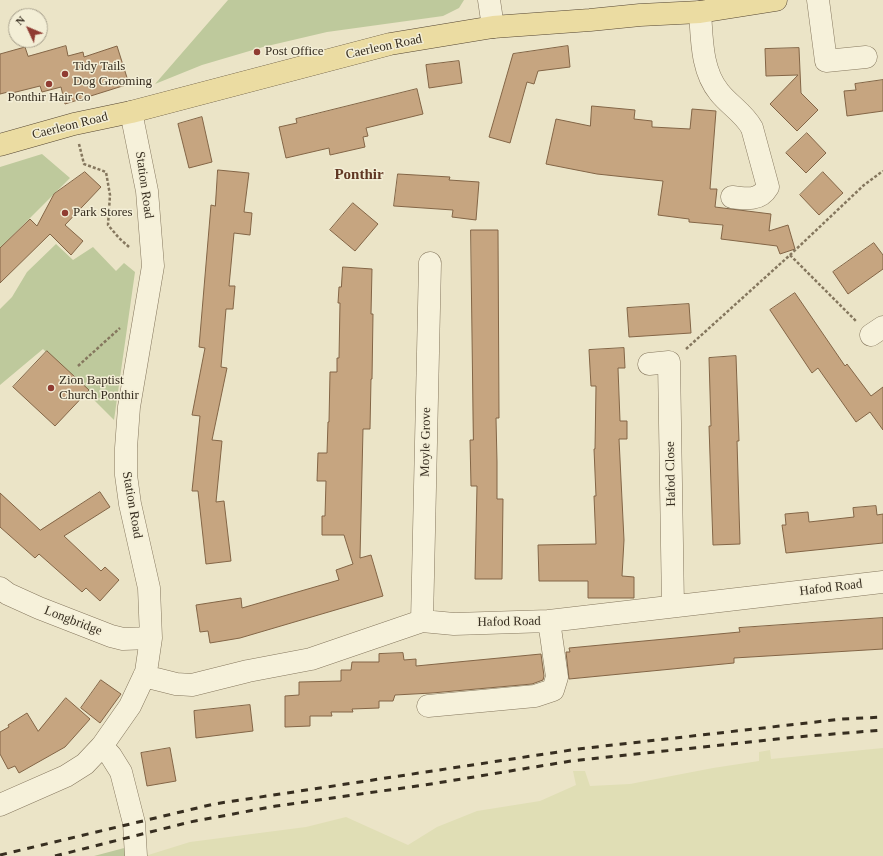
<!DOCTYPE html>
<style>
body{margin:0}
#map{position:relative;width:883px;height:856px;overflow:hidden;background:#ebe4c7;font-family:"Times New Roman",serif}
canvas{display:block}
.north{position:absolute;left:8px;top:8px;width:40px;height:40px;box-sizing:border-box;background:#f3eed6;border:1px solid #a8a18d;border-radius:50%;rotate:314deg;font-size:11px;font-weight:700;line-height:16px;text-align:center;color:#372e20}
.north::after{content:'';display:block;margin:auto;width:14px;height:18px;background:#903c32;clip-path:polygon(50% 0,100% 100%,50% 72%,0 100%)}
</style>
<div id="map">
<canvas width="883" height="856"></canvas>
<div class="north">N</div>
</div>
<script>
const context = document.querySelector('canvas').getContext('2d');
context.lineJoin = 'round';
function fill(path, color) {
  context.fillStyle = color;
  context.fill(path, 'evenodd');
}
function stroke(path, color, width, dash) {
  context.strokeStyle = color;
  context.lineWidth = width;
  context.lineCap = dash ? 'butt' : 'round';
  context.setLineDash(dash || []);
  context.stroke(path);
}
function label(font, color, halo, rows, align = 'center') {
  context.font = font + ' "Times New Roman",serif';
  context.lineWidth = 3;
  context.setLineDash([]);
  context.textBaseline = 'middle';
  context.strokeStyle = halo;
  context.fillStyle = color;
  for (const [text, x, y, turn = 0] of rows) {
    context.save();
    context.translate(x, y);
    context.rotate((+turn || 0) * Math.PI / 180);
    context.textAlign = isNaN(turn) ? turn : align;
    if (halo) context.strokeText(text, 0, 0);
    context.fillText(text, 0, 0);
    context.restore();
  }
}
fill(new Path2D(`
 M883,748V856H145L190,842L306,827L346,817L408,845L437,827L477,811L540,801L576,785L573,771H585L590,786L630,784L713,768L759,761V752L770,750L771,759Z`), '#e0deb5');
fill(new Path2D(`
 M228,0H464L459,8L443,16L327,32L263,47L202,65L155,84Z
 M42,154L70,178L0,248V167Z
 M56,244L73,260L93,247L116,271L124,263L135,272L114,420L43,349L0,385V309L12,297L27,272Z
 M128,847L127,856H94Z`), '#bec99c');
const building = new Path2D(`
 M66,46L68,56L83,52L84,57L117,46L129,84L65,104L61,87L42,92L40,86L8,94V92L0,94V54L25,47L28,56Z
 M568,46L570,67L538,71L534,84L527,82L510,143L489,137L513,54Z
 M799,48L801,93L818,110L797,131L770,104L798,75L766,76L765,49Z
 M459,61L462,83L429,88L426,65Z
 M883,80V111L847,116L844,91L856,90L855,84Z
 M417,89L423,114L366,128L368,136L363,137L365,147L330,155L329,148L286,158L279,127L297,123L296,119Z
 M592,106L635,110L634,119L652,121V127L690,129L692,109L716,111L710,189H717L715,207L771,214L769,231L788,225L795,249L780,254L777,246L721,239L723,225L689,222V219L658,215L663,181L597,174L546,164L556,119L590,126Z
 M202,117L212,162L189,168L178,124Z
 M807,133L826,153L806,173L786,153Z
 M218,170L249,173L244,212L252,213L250,235L234,233L229,286H235L233,309H226L221,367L227,368L212,440L222,441L216,502L224,501L231,561L206,564L198,491H192L200,416L192,415L205,348L199,347L211,205L215,206Z
 M85,172L101,187L65,225L83,241L71,255L50,234L0,283V248L30,219L37,226L54,194Z
 M823,172L843,193L819,215L800,195Z
 M398,174L450,177L449,180L479,182L476,220L452,217L453,210L394,206Z
 M353,203L378,224L355,251L330,230Z
 M471,230H498L499,418H496L497,462V499H503L502,579H475L477,486H471L470,440H473Z
 M874,243L883,255V269L848,294L833,272Z
 M343,267L372,269L371,314H373L372,379H371L370,429H363L360,558L371,555L383,596L240,638L210,643L208,631L200,632L196,605L241,598L242,608L339,580L336,570L353,564L344,535H322V516H325L326,481H317L318,453H327L328,422H329L330,372H337V358H339L340,303H338L339,287H341Z
 M795,293L845,366L847,364L871,396L883,387V430L870,412L856,422L818,368L812,373L770,310Z
 M689,304L691,333L629,337L627,308Z
 M624,348L625,368H618L620,421H627V439H619L624,540L622,576L634,577V598H588V581H539L538,545L596,544L594,496H596L594,449H595L596,386H591L589,350Z
 M47,351L89,390L55,426L13,387Z
 M736,356L739,441H737L740,544L713,545L709,426H711L709,358Z
 M100,492L110,507L64,536L101,571L105,567L119,580L100,601L86,588L82,592L39,554L35,558L0,527V493L40,530Z
 M876,506L877,515L883,514V543L786,553L782,525H786L785,514L808,512L809,522L854,517L853,508Z
 M883,618V649L734,658V663L569,679L566,652H570L569,648L740,632L739,628Z
 M403,653L404,660L416,659V666L541,654L544,676L543,680L532,684L432,693L395,695L393,701H379V708L352,709L353,712H331L332,716H310V726L285,727V696L299,695V682L341,681V670H351L352,662H379V654Z
 M101,680L121,694L100,723L81,708Z
 M66,698L90,719L65,747L19,773L15,766L8,769L0,754V732L9,727L8,725L27,713L38,731Z
 M250,705L253,731L196,738L194,711Z
 M170,748L176,781L147,786L141,753Z`);
fill(building, '#c6a580');
stroke(building, '#836546', 1);
const minor = new Path2D(`
 M489,0L493,27
 M818,0L826,61L866,57
 M700,12C702,38 701,70 719,92C729,105 744,113 752,128L768,187C760,201 746,199 732,197
 M871,335L883,327
 M649,364L669,362L673,606
 M0,588L8,594L39,608L111,636L123,639L151,638
 M422,621L430,263
 M144,676L176,684L192,685L248,671L311,659L422,621L454,624L549,621L883,582
 M428,706L535,696L553,690L557,677L549,621
 M102,746L111,756L121,772L134,823L136,856
 M0,805L66,776L85,764L102,746L130,706L146,672L151,638L149,588L130,504L126,475V448L129,407L153,266L147,191L131,112`);
const major = new Path2D(`
 M0,145L74,124L131,112L390,44L493,27L590,20L640,15L700,12L776,0`);
stroke(minor, '#85775e', 23);
stroke(major, '#544532', 23);
stroke(new Path2D(`
 M79,144L84,164L106,172L110,195L108,225L119,238L129,247
 M790,255L856,321
 M686,349L790,255L864,185L883,171
 M78,366L120,328`), '#85775e', 2.5, [3, 2]);
stroke(minor, '#f6f1da', 22);
stroke(major, '#ebdca2', 22);
stroke(new Path2D(`
 M0,855L214,804L578,749L842,719L883,717
 M55,856L190,822L276,806L431,784L571,761L796,737L883,730`), '#372e20', 3, [7, 7]);
for (const [x, y, r, color] of [
 [257,52,4,"#903c32"],
 [65,74,4,"#903c32"],
 [49,84,4,"#903c32"],
 [65,213,4,"#903c32"],
 [51,388,4,"#903c32"]
]) {
  const dot = new Path2D();
  dot.arc(x, y, r, 0, 2 * Math.PI);
  context.fillStyle = color;
  context.fill(dot);
  stroke(dot, '#f3eed6', 1.5);
}
label('13px', '#372e20', '#f3eed6', [
 ["Caerleon Road",384,47,-12],
 ["Caerleon Road",70,126,-14],
 ["Station Road",144,185,82],
 ["Moyle Grove",426,442,-89],
 ["Hafod Close",671,474,-91],
 ["Station Road",132,505,80],
 ["Hafod Road",831,588,-7],
 ["Longbridge",73,621,21],
 ["Hafod Road",509,622,-1]
]);
label('13px', '#372e20', '#f3eed6', [
 ["Post Office",265,52],
 ["Tidy Tails",73,67],
 ["Dog Grooming",73,82],
 ["Ponthir Hair Co",49,98,"center"],
 ["Park Stores",73,213],
 ["Zion Baptist",59,381],
 ["Church Ponthir",59,396]
], 'left');
label('bold 15px', '#603723', '#f3eed6', [
 ["Ponthir",359,175]
]);
</script>
